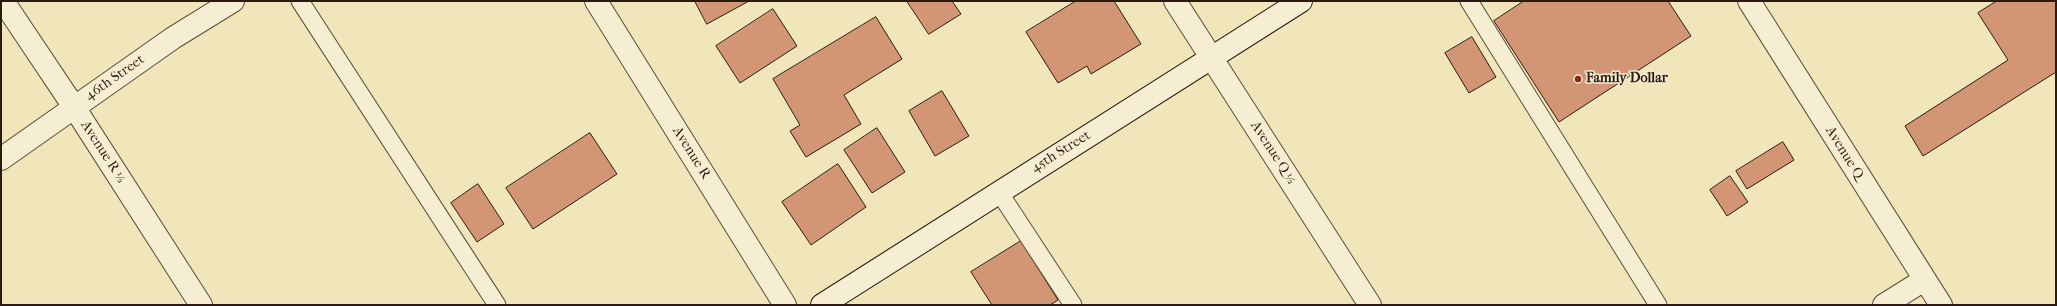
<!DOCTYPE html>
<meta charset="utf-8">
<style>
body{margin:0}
#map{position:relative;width:2057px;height:306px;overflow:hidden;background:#f1e5ba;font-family:"IM FELL French Canon",serif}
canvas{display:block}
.frame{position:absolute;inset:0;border:2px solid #2c1a11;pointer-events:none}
</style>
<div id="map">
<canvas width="2057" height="306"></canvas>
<div class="frame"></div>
</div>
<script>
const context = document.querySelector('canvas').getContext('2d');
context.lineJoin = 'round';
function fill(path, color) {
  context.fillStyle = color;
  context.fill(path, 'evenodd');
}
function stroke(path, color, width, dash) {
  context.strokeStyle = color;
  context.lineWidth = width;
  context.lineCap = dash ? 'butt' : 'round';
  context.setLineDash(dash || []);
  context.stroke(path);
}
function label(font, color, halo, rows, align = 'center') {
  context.font = font + ' "IM FELL French Canon",serif';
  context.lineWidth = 3;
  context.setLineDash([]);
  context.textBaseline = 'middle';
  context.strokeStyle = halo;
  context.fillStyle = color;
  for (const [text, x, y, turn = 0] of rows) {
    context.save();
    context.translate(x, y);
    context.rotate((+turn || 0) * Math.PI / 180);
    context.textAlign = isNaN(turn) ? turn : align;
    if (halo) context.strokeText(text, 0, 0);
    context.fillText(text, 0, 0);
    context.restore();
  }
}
const building = new Path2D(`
 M695,1H749L707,24Z
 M907,1H952L961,14L929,34Z
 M1076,1H1114L1141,44L1091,74L1087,66L1058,83L1026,32Z
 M1524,1H1668L1691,36L1559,122L1494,21Z
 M1997,1H2056V72L1923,156L1905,126L2008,60L1978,13Z
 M773,9L797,46L740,83L716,46Z
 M876,17L902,59L844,95L861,124L806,157L790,131L800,125L773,79Z
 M1472,37L1496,77L1469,93L1445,53Z
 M942,91L969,136L935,156L909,111Z
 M877,128L905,172L872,193L844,150Z
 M590,133L617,174L533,229L506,188Z
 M1783,142L1794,160L1747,189L1736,171Z
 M838,164L866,207L811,245L782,202Z
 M1730,176L1748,202L1727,216L1710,190Z
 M478,184L504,224L477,242L451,203Z
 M1021,241L1058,300L1050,305H992L971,272Z`);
fill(building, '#d39675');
stroke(building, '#2c1a11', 1);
const service = new Path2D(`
 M300,1L497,305
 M1469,1L1658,305
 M999,192L1073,305`);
const minor = new Path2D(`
 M3,1L74,107L201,305
 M596,1L785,305
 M1175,1L1370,305
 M1749,1L1941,305
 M1,159L173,38L233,1
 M1884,305L1924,280`);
const secondary = new Path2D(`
 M822,305L1301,1`);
stroke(service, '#5d4d3b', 19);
stroke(minor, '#5d4d3b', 24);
stroke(secondary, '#2c1a11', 24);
stroke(service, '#f6eed2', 17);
stroke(minor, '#f6eed2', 22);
stroke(secondary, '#f6eed2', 22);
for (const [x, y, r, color] of [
 [1578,79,4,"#8f2418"]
]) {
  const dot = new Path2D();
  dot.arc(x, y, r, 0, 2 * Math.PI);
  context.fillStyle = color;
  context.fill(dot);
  stroke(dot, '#f6eed2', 1.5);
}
label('14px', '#2c1a11', '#f6eed2', [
 ["46th Street",115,78,-35],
 ["Avenue R ½",103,152,57],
 ["45th Street",1061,152,-32],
 ["Avenue R",691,153,58],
 ["Avenue Q ½",1273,153,57],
 ["Avenue Q",1844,153,58]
]);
label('bold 14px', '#2c1a11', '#f6eed2', [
 ["Family Dollar",1586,79]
], 'left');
</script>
